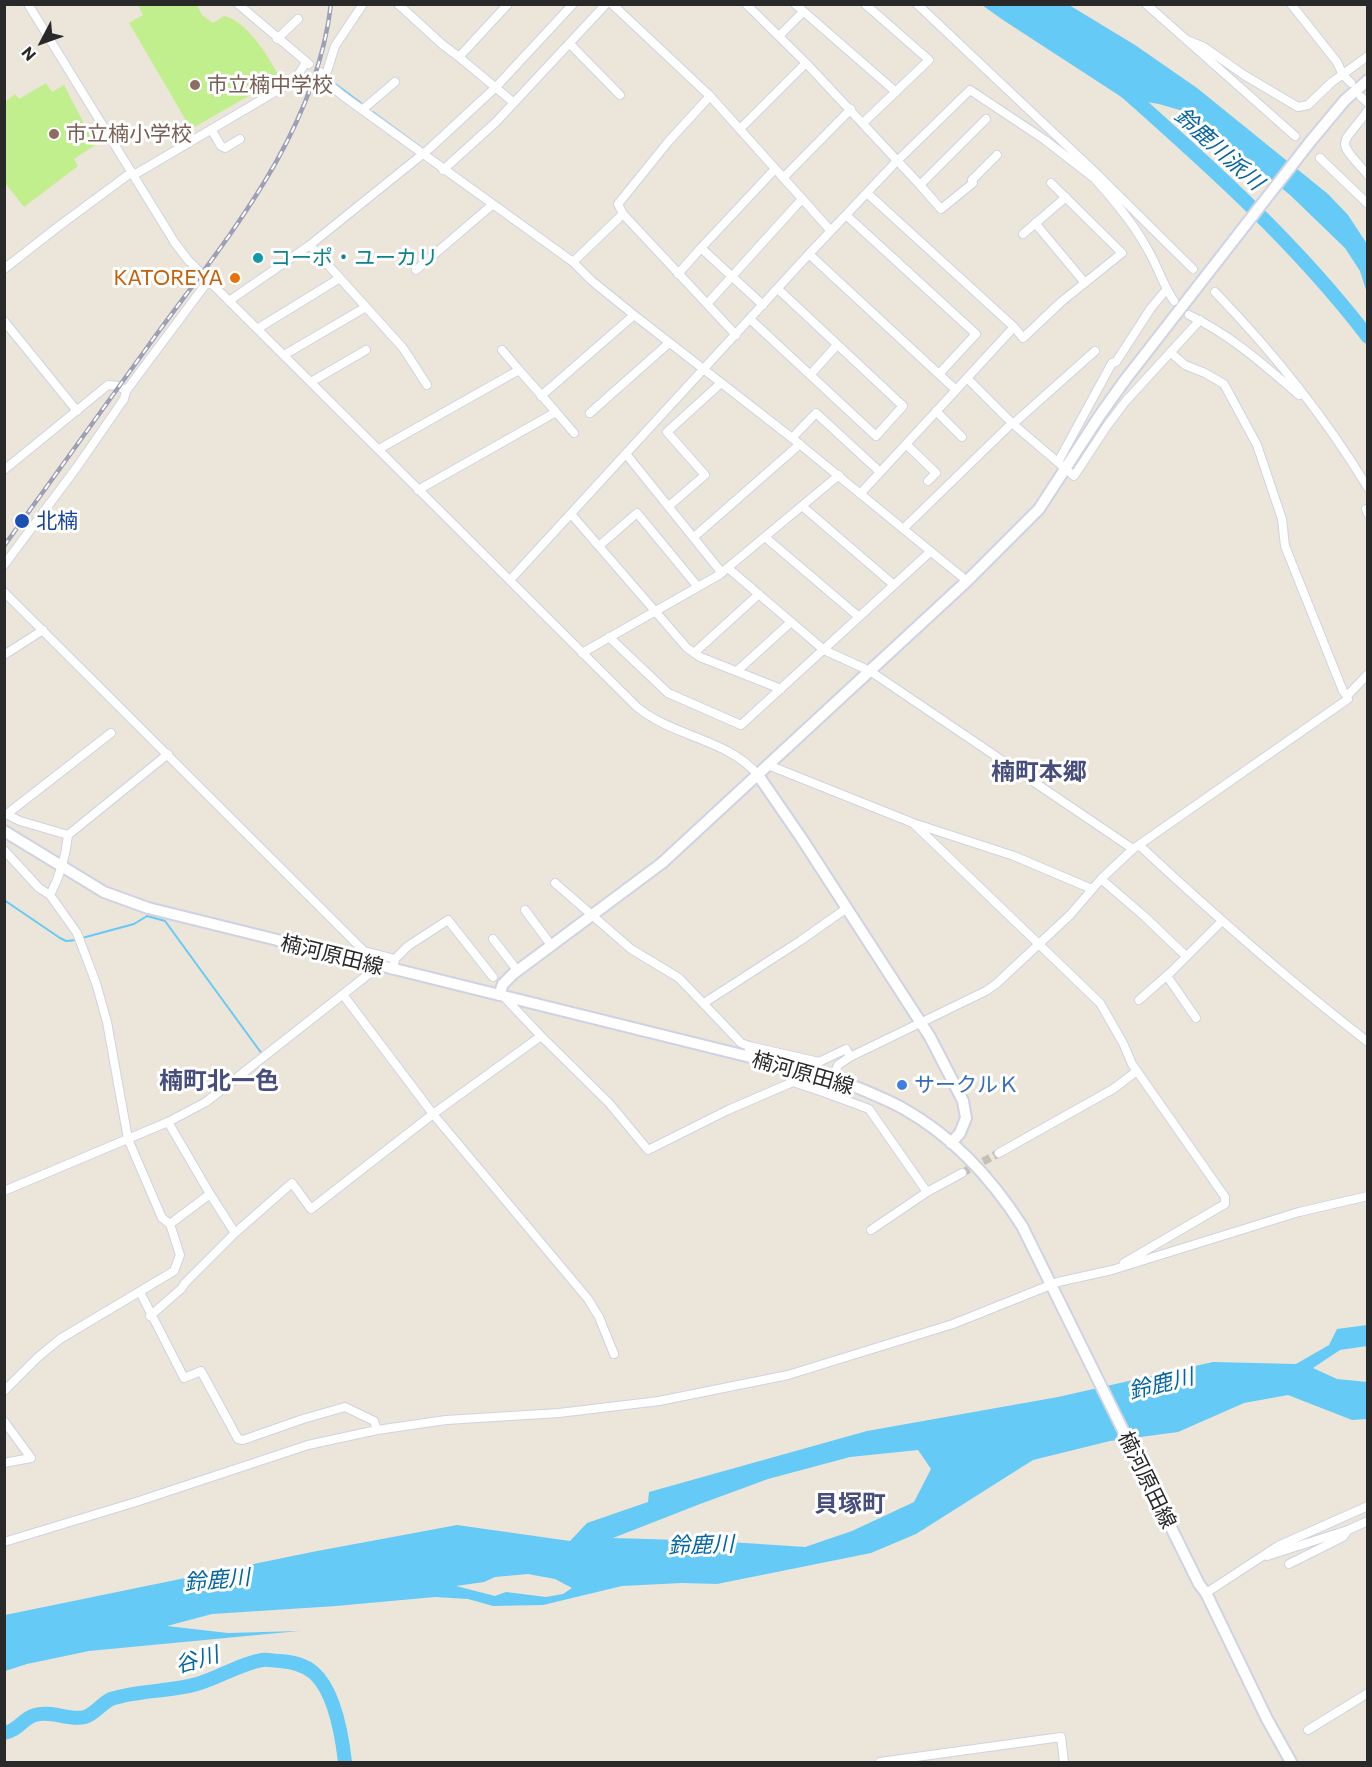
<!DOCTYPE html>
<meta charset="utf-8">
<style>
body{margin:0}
#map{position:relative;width:1372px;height:1767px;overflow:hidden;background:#ece5d9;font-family:Commissioner,sans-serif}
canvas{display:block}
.frame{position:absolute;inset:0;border:6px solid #292929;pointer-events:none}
.north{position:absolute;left:12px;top:12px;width:60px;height:60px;-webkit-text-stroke:4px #fff;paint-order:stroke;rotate:229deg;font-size:16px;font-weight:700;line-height:24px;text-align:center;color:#292929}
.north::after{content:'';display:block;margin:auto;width:21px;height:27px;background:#292929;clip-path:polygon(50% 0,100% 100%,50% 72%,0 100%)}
</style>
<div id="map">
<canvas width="1372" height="1767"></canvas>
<div class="frame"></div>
<div class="north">N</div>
</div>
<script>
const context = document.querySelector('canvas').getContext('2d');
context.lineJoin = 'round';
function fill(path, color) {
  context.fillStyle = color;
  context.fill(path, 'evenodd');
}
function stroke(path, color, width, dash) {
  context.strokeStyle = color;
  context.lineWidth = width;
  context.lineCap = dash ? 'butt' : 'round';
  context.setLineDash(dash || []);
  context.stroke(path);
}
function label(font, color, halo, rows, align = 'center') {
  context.font = font + ' Commissioner,"Noto Sans JP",sans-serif';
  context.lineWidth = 6;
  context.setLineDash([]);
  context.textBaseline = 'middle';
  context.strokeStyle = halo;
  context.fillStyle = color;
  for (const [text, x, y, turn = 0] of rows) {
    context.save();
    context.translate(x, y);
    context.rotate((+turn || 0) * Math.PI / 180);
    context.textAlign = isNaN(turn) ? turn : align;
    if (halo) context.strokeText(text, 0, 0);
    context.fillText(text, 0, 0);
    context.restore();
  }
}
fill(new Path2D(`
 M138,5H197L202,15L213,23L224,16C247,21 269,57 280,78L191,129L129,23L143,15Z
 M46,83L52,92L64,85L95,145L74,159L78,166L24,207L5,183V102L15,94L19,99Z`), '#c2ef8d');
fill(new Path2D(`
 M982,5H1069L1135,45L1197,88L1328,194L1348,215L1367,244V293L1360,271L1345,248L1290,195L1238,152L1183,111L1159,104L1123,98L1003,20Z
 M1367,1325V1346L1340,1350L1313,1368L1337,1379L1367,1382V1419L1352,1420L1288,1395L1244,1403L1178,1432L1110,1441L1033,1460L916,1534L871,1553L717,1584L682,1583L622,1586L543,1605L493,1606L468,1599L435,1597L336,1606L212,1614L167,1626L228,1633L299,1631L89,1651L27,1664L5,1671V1615L312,1552L457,1525L570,1541L587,1523L648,1502L649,1492L867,1431L1058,1397L1213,1362L1296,1364L1329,1345L1337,1329ZM918,1450L931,1469L914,1502L852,1531L805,1547L714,1541L613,1538L700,1504L768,1479L850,1457ZM528,1574L555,1579L572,1588L563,1594L546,1597L506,1592L495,1596L456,1586L484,1582L495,1577Z`), '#65caf6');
stroke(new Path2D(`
 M330,80L361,103
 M373,112L423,149
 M4,900L60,938L66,941L77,940
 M82,938L134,924L147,916L165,921L262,1054`), '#65caf6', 2);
stroke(new Path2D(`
 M1123,89C1210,166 1297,244 1368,337
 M4,1733C18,1731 23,1718 35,1715C52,1710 69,1721 85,1717C95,1714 102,1703 111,1699C139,1690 169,1692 197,1684C219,1678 239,1664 262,1660C268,1659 274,1661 280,1661C292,1662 304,1664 314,1673C335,1692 342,1736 345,1762`), '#65caf6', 14);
stroke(new Path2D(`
 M962,1173L999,1153`), '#c5bfb6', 8, [8, 4]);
const street = new Path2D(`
 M28,4L175,243L188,260L637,707C673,737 728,739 758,775
 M238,4L309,64
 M398,4L443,45L459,57
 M508,4L459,57L513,102
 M612,4L710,96L831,231
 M746,4L806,63
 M795,4L896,92
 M917,4L1098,175L1193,269
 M1146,4L1295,136
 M1291,4L1337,62L1343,75L1351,83
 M779,36L803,12
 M277,39L298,19
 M1187,40L1204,47L1244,75L1298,107L1308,105L1332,82L1368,56
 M570,44L620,95
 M320,72L325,78L326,82L343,96L573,262L592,281L634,315L792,438L967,581
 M325,78L335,46L363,4
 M710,96L668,142L618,204L623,214L736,335
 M1361,97L1368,103
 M362,110L395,82
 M1368,110C1341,148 1334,137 1368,175
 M863,123L929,60L865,4
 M211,129L221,146L225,148L240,139
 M740,129L806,63L920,185L986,119
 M1320,158L1368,204
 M443,170L496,122L606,4
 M134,175L295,80L306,62
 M783,178L851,109
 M1094,178C1114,200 1134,224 1148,250C1158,267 1163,285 1174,301
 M920,185L941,209L973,183L972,180L997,155
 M867,193L1014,327
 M846,215L976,334L939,374
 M1035,223L1085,283
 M1023,234L1066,197
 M310,245L403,348L427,385
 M809,254L956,390L967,378L1013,424L1074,476L1107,426L1125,402L1200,320
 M573,262L623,214
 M4,269L59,226L132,172
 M416,270L492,205
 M678,274L701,248
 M1215,292C1272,351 1325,417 1368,488
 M229,301L310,245L429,149L496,87L573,4
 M707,304L802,199
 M763,305L701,248L775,169
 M1189,315C1231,335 1264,365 1299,395
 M751,320L876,436L903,406L778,289
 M4,321L77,411
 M257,329L340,278
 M502,350L519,370
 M1170,352L1185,365L1205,373L1224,384L1257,445L1282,519L1285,546L1343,691L1347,696
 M284,355L366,307
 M810,375L837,345
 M967,378L1014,327L1023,338L1061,302L1122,253L1051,183
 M311,382L366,350
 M541,396L634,315
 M936,411L962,437
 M556,412L574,433
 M590,413L669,343
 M1013,424L1095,351
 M792,438L816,413L880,472
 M906,444L936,473L928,481
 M379,449L519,370L556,412L418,490
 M626,454L722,573
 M1058,462L1112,363L1116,362L1151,308L1166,290
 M4,470L108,385L119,386L126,391
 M860,494L956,390
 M669,506L705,475L667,432L721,383
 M802,506L894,585
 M1366,509L1368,514
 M571,514L687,648L700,657L781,689
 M903,529L1012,423
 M694,537L800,444
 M765,537L859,617
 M599,546L637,513L698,587
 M4,565L77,467L124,399L126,391L208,281
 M728,568L824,650L870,671L1133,849
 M510,580L809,254L894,164L970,90L1045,140L1094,178L1098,175
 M4,592L364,951L395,959L393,970
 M609,637L668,693L741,725L930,552
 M582,653L719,575L839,475
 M694,653L759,594
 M4,655L43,630
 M737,671L791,622
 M768,765L913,823L1100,1003L1123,1043L1132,1064L1225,1197V1204L1124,1263
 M4,813L20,821L68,835
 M7,814L111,733
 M916,824L1014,856L1092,889
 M1139,845C1213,914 1288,980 1368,1042
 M4,850L39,888L50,895L77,933L96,983L107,1022L128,1139L162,1218L170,1224L180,1255L174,1271L60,1339L37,1358L4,1391
 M1101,879L1144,916L1186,956
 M555,883L631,949L679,978L741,1043L749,1046V1057
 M50,895C60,876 66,856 68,835L168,754
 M525,910L551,945
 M493,939L517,970
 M395,959L408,946L448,920L493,977
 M1167,976L1196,1018
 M344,996L433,1114L588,1299L599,1317L614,1354
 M505,998L541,1036L609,1103L648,1150L728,1110L793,1082L826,1093
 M1139,1000L1171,972L1221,922
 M704,1003L800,941L847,908
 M749,1046L819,1062L846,1049L850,1057
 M168,1122L210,1194L170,1224
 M999,1153L1113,1089L1137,1071
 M4,1191L168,1122L206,1102L379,966
 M927,1192L869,1109L826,1093L838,1065L850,1057L986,991L996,984L1070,915L1101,879L1133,849L1348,699L1347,696L1368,674
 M210,1194L235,1233
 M871,1230L927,1192L962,1173
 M140,1292L184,1378L201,1371L238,1439L243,1440L303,1419L345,1407L374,1421L377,1430
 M150,1316L181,1289L185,1283L235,1233L292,1183L311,1209L433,1114L541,1036
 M4,1421L31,1458L4,1463
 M4,1542L136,1502L308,1445L377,1430L446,1420L559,1413L659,1401L788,1375L953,1324L1058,1282L1112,1270L1299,1212L1368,1196
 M1267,1556L1348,1530L1368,1521
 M1289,1564L1343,1537L1348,1530
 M1206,1593L1278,1546L1368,1506
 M1308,1730L1368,1693
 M880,1762L1061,1737L1064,1762`);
const secondary = new Path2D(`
 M758,775L802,839L930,1037L963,1101L966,1118L960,1133L951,1143
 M4,831L104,892L148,908L831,1077C855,1087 881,1096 904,1109C952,1136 992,1179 1022,1226L1199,1584L1206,1593L1267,1719L1291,1762
 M499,995L503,984L513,974L662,863L967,581L1039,509L1100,415L1125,380L1310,142L1345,100L1368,80`);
stroke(street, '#cfd2e3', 10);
stroke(secondary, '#cfd2e3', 14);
stroke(street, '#fff', 8);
stroke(secondary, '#fff', 10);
const rail = new Path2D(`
 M4,546C56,474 107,403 159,331C232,232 316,131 331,4`);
stroke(rail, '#9c9fb5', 4.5);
stroke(rail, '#fff', 2, [7]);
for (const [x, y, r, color] of [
 [195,85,6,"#8d6e63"],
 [54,134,6,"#8d6e63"],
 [258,258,6,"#0f9aa8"],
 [235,278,6,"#e8710a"],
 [22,521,8,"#1a4fb4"],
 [902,1085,6,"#3f7fe0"]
]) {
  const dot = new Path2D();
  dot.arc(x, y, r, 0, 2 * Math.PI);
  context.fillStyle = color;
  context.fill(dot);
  stroke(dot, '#fff', 2);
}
label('21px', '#785e54', '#fff', [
 ["市立楠中学校",207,85],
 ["市立楠小学校",66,134]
], 'left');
label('21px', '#0d838f', '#fff', [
 ["コーポ・ユーカリ",270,258]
], 'left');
label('21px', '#c56008', '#fff', [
 ["KATOREYA",223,278]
], 'right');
label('21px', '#164399', '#fff', [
 ["北楠",36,521]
], 'left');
label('21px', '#292929', '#fff', [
 ["楠河原田線",332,955,14],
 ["楠河原田線",803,1073,16],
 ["楠河原田線",1147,1480,64]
]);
label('21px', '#366cbe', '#fff', [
 ["サークルＫ",914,1085]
], 'left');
label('italic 22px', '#0565a0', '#fff', [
 ["鈴鹿川派川",1219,149,42],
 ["鈴鹿川",1161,1384,-14],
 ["鈴鹿川",701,1545,-2],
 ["鈴鹿川",217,1580,-5],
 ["谷川",197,1660,-16]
]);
label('bold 24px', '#474e7c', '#fff', [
 ["楠町本郷",1039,772],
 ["楠町北一色",219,1081],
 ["貝塚町",850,1504]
]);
</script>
